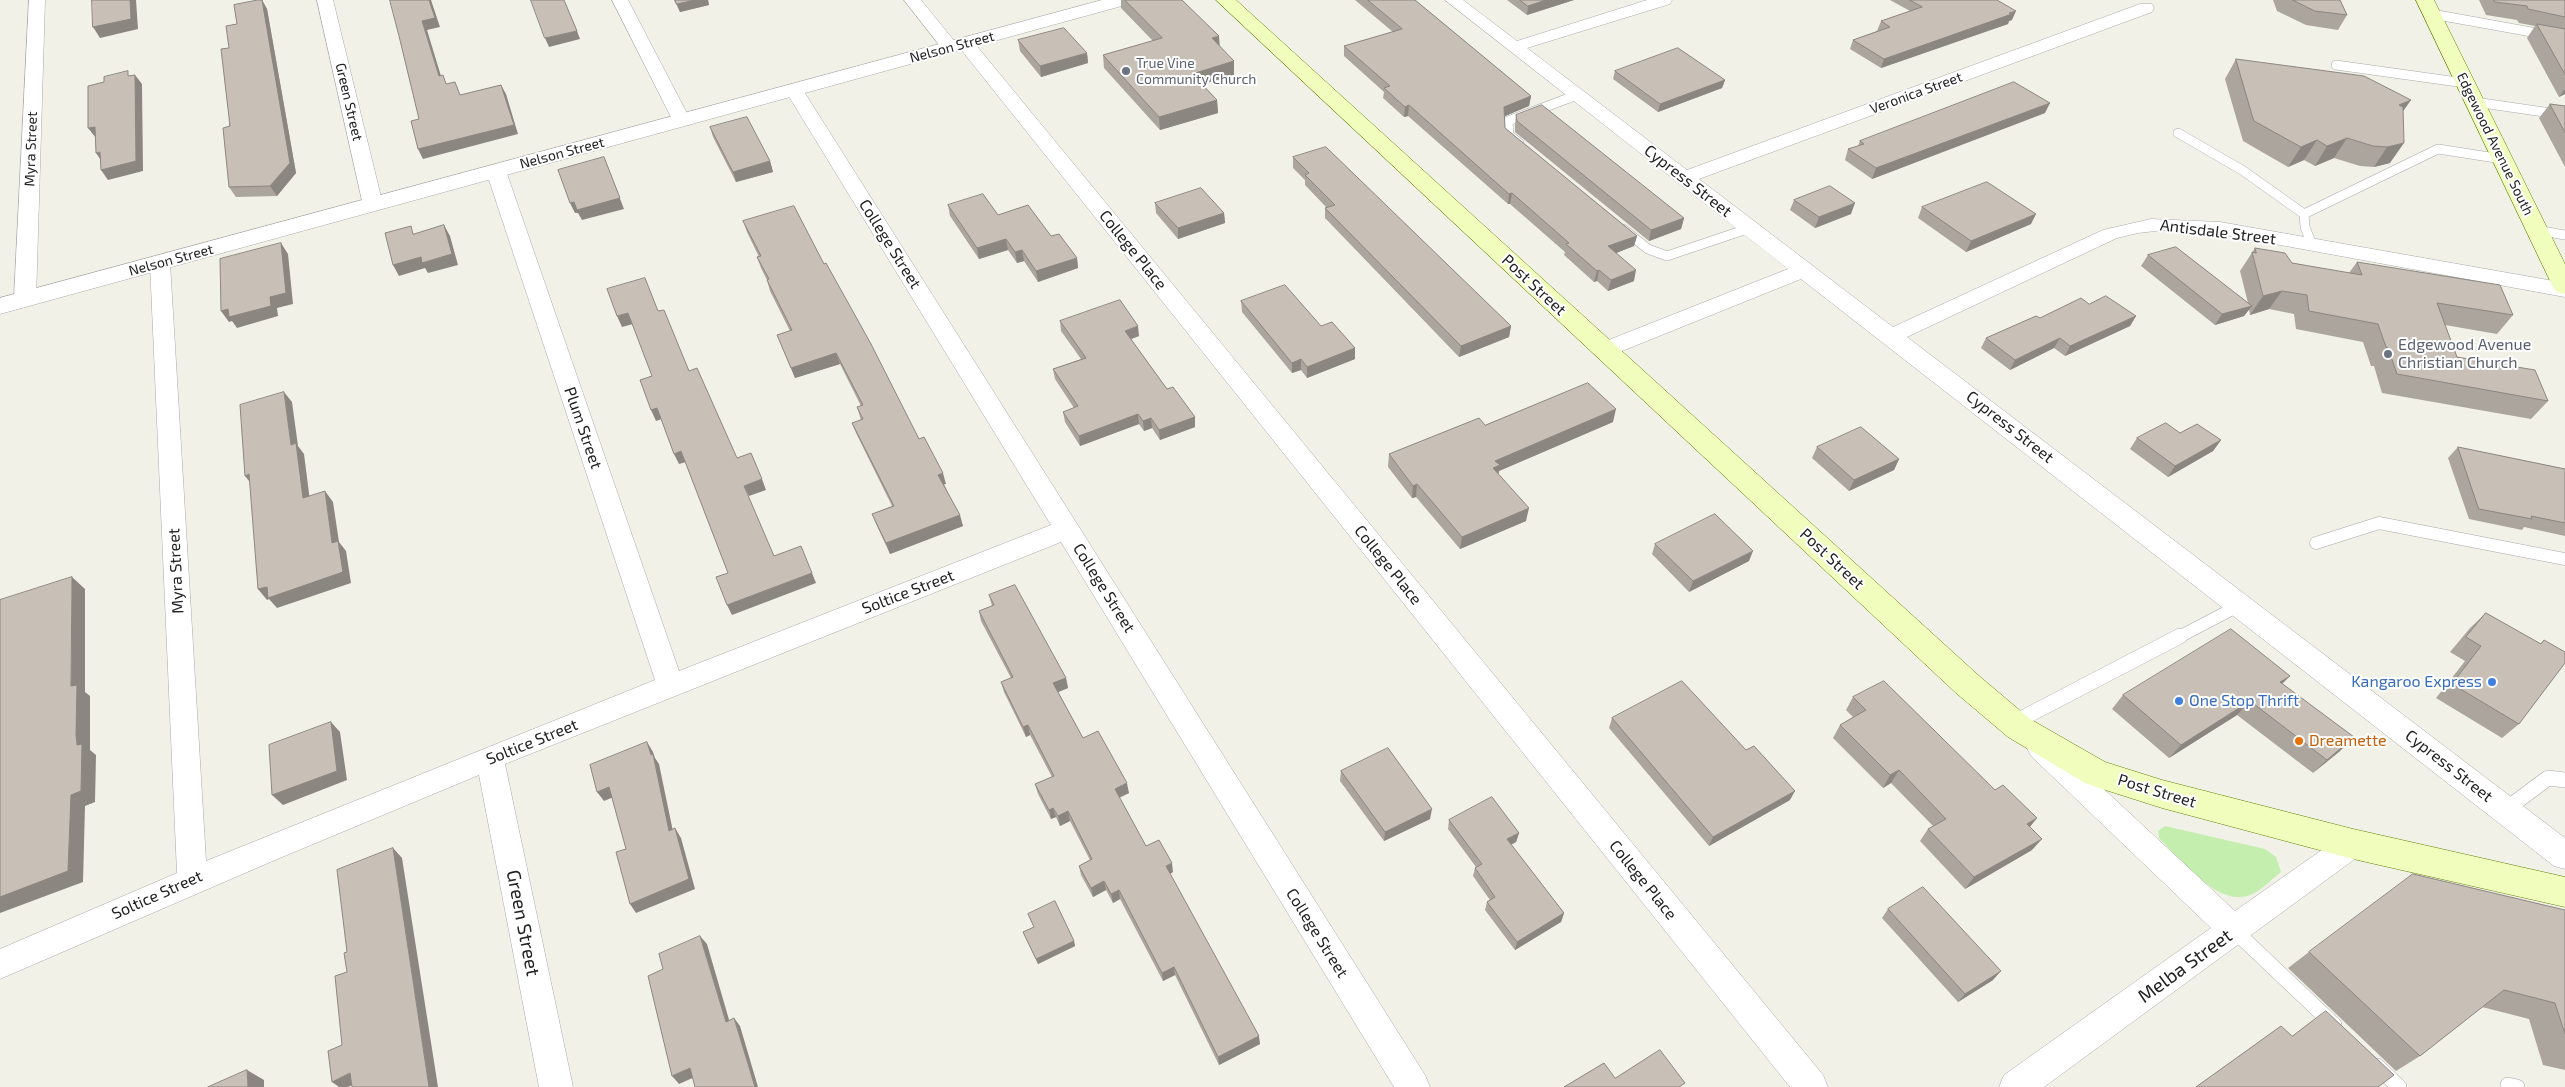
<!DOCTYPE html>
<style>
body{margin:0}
canvas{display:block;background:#f2f1e8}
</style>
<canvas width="2565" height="1087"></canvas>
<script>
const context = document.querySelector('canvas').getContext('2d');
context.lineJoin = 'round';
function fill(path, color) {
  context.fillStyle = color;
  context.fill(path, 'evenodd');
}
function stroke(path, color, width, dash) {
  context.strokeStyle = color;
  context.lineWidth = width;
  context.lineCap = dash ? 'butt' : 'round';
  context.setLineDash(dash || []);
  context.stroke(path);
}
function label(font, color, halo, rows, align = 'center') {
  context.font = font + ' "Exo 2",sans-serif';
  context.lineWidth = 4;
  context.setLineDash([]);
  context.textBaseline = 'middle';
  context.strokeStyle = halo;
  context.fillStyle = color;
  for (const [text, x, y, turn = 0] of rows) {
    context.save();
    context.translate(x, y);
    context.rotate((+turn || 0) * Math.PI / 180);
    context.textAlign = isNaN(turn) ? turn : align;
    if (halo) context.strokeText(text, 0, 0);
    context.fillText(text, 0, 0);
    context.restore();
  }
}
fill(new Path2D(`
 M2165,826L2265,849L2276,857L2281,872C2272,879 2261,891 2250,895C2218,908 2179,858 2159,838L2158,831Z`), '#c3eead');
const serviceFar2 = new Path2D(`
 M2432,14L2565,38
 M2336,65L2465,83
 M2475,102L2565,115
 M2178,133L2242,170L2304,214L2305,227L2312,245
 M1519,143L1509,135L1508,121L1577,95
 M2304,214L2438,149L2502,159
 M1623,229L1648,249L1667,256L1750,228
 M2537,230L2565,235`);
const serviceFar1 = new Path2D(`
 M2316,543L2379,523L2565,559
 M2177,638L2240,605`);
const service = new Path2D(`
 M2013,723L2180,636
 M2505,810L2548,778L2565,780
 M2234,930L2334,1025
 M2377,1066L2399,1087
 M2509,1087L2508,1085L2517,1087`);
const minor = new Path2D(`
 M29,0H45L36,299L32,304L25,306L18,304L14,299Z
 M317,0H333L383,205L380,209H366L363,205Z
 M612,0H628L691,121L689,125H675L673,121Z
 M904,0H921L956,43L959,47L956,51H944Z
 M1445,0H1463L1517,41L1647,0H1672L1670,4L1527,48L1687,170L2140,4H2152L2154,8L2152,12L1699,179L1893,327L2103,230L2151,219L2220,222L2565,283V297L2220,234L2164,230L2138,233L2117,238L1907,337L2565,838V869L2554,866L1801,279L1612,355L1604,357L1596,355L1593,350L1596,345L1788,269Z
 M965,38L971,39L1823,1075L1828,1087H1790L959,47L956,43L959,39Z
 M794,85L800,86L803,90L1425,1075L1430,1087H1394L1061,542L505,764L573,1087H539L479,775L275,860L0,979V949L177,873L150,263L153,258L160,257L167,258L170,263L206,861L655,680L486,171L489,167H503L506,171L679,671L1051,525L785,90L788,86Z
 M2041,736L2051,740L2235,911L2343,835L2353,831L2363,835L2368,844L2363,853L2044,1087H1999L2004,1075L2211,928L2031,756L2027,748L2031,740Z`);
const tertiary = new Path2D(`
 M1102,0H1132L1129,4L0,314V298Z`);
const secondary = new Path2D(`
 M1216,0H1236L1978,675L2030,719L2105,762L2162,780L2353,829L2565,877V907L2353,859L2162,808L2096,787L2085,783L2008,737L1956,693Z
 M2416,0H2434L2565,264V294L2557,292L2553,287Z`);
stroke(serviceFar2, '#a9a9a9', 10);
stroke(serviceFar1, '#a9a9a9', 13);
stroke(service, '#a9a9a9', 16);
stroke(minor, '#a9a9a9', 1);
stroke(tertiary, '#a9a9a9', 1);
stroke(secondary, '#608200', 1);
stroke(serviceFar2, '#fff', 9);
stroke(serviceFar1, '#fff', 12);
stroke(service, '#fff', 15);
fill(minor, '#fff');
fill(tertiary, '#fff');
fill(secondary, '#f0fdbc');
fill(new Path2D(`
 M262,0L267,9L296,173L277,196L236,197L229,187V48L237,24Z
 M674,0H708L709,5L680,12Z
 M1121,0H1182L1220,47L1234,61V75L1202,84L1217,100L1218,113L1160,130L1104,68L1103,55L1153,41L1121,8Z
 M1355,0H1415L1531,96L1529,106L1504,116L1505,128L1637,236L1634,246L1616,253L1634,281L1608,291L1597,281L1594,282L1564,255L1565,252L1510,204H1508L1408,116L1404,117L1383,98L1384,92L1344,56V46L1393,32Z
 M1507,0H1574L1527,15Z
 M1890,0H1997L2012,20L2009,21L2008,24L1881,68L1850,49L1853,40L1877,31L1881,21L1910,11Z
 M2273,0H2340L2347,15L2338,30L2306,25L2277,11Z
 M2479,0H2565V94L2559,97L2527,38L2535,26L2519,23L2517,20L2486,15Z
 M1018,40L1087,53L1088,63L1041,77L1020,51Z
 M2236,59L2403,111L2390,163L2374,167L2360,166L2334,158L2315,166L2304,160L2288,167L2243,141L2225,79Z
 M1615,71L1725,80L1722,88L1658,112L1613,79Z
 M2550,104L2565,106V167L2539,118Z
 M2045,113L1872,179L1845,160L1848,149L1858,146L1860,141Z
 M1516,115L1684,218L1681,229L1649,241L1515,132V125Z
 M710,127L770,161L773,172L736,182L713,137Z
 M1293,157L1511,326L1509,337L1459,357L1325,218V208L1326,207L1305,185V180L1293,168Z
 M1794,200L1851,214L1815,228L1790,210Z
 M1155,203L1224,213L1225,223L1178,239L1156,213Z
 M948,205L998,215L1051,236L1077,258L1078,268L1038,282L1024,261L1017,263L1008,250L979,259L950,216Z
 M1922,207L2031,224L1966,252L1918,218Z
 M743,221L824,264L919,439L946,484H944L963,526L890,554L876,524L872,514L892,506L856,433L852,423L861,420L857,407L861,406L840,364L795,378L777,335L790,331L770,291L767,280L761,268L757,257H759L747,232Z
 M2255,248L2292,263L2349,273L2357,262L2513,315L2497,334L2445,325L2457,357L2548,401L2531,419L2382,393L2374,366H2371L2363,342L2296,329L2294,314L2269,309L2250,315L2249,309L2244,316L2215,325L2141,266L2148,255L2248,303L2240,271Z
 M1241,301L1321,326L1355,348V359L1307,378L1301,370L1292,373L1242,312Z
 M2089,304L2136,316L2130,326L2065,356L2054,348L2010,370L1981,348L1986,338L2040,318Z
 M1060,321L1139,336L1131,339L1167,389L1195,417V427L1160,440L1152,428L1144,431L1139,424L1080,446L1065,422L1063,412L1074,408L1055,379L1053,369L1081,359L1061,331Z
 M1613,422L1499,471L1498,474L1526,521L1460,549L1416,497L1412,498L1388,467L1389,454L1485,425Z
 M2137,438L2221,440L2213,451L2168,477L2130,449Z
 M1817,447L1899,459L1894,470L1849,491L1812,458Z
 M2458,447L2565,469V536L2524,527L2522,530L2469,519L2448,458Z
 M1655,544L1749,561L1689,592L1652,554Z
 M989,595L1066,678L1068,688L1058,692L1083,738L1129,793L1119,798L1146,846L1173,872L1170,874L1260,1044L1219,1065L1175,975L1163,981L1120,899L1113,903L1106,890L1093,897L1081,875L1079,866L1090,860L1070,821L1060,826L1056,817L1051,819L1038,794L1035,784L1052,777L1030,735L1026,737L1004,692L1001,682L1011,678L981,621L979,611L992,606Z
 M2486,613L2540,644L2544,640L2519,724L2502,738L2436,698L2465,661L2450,652L2470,628Z
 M2282,684L2340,751L2313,773L2237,715L2169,758L2112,709L2123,695Z
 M1853,697L1995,790L2037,818L2030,827L2032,850L1965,889L1920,841L1928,829L1933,826L1891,783L1883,788L1833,738L1840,725L1853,717L1846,710Z
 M1612,718L1790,800L1709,846L1609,728Z
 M1341,771L1430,819L1384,841L1340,781Z
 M1449,820L1519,833L1516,842L1511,845L1564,913L1561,922L1515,950L1485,910L1487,902L1490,900L1473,876L1475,868L1476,867L1448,829Z
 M1888,909L1993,980L1958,1002L1882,918Z
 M2565,910V1070L2543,1065L2529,1019L2482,1007L2420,1056L2396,1071L2288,968L2309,952Z
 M1028,914L1074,941L1075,946L1038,964L1023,932L1034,927Z`), '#aca59d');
fill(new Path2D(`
 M130,0H136L138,29L100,38L93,27Z
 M262,0L267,9L296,173L277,196L270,186Z
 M429,0H431L440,27L427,30L444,86L439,76L422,21Z
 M695,0H708L709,5L680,12L677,4Z
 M1546,0H1574L1527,15L1528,6Z
 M2016,11L2012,20L2009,21L2008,24L1881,68L1884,59Z
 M577,31L580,39L549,47L545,38Z
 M1219,36L1220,49L1212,38Z
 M1087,53L1088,63L1041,77L1040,66Z
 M1234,61V75L1193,87L1192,74Z
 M135,75L142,84L143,171L108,180L101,170Z
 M1725,80L1722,88L1658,112L1660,104Z
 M501,85L506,94L518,134L423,159L418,149Z
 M2565,89V94L2559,97Z
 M1531,96L1529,106L1503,117L1504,107Z
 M1217,100L1218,113L1160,130L1159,117Z
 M2411,100L2397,120L2399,105Z
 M2050,103L2045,113L1872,179L1876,168Z
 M1409,105L1408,116L1404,117L1405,107Z
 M95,127L96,138L88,128Z
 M2347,138L2334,158L2315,166L2327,146Z
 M2317,140L2304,160L2288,167L2301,147Z
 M2404,143L2390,163L2374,167L2387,147Z
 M100,152L103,163L96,153Z
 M604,157L624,209L582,220L578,213H575L570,203Z
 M770,161L773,172L736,182L733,172Z
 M1512,193L1510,204H1508L1509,194Z
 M1855,203L1851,214L1815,228L1819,217Z
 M1224,213L1225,223L1178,239V228Z
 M2036,214L2031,224L1966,252L1971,241Z
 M1684,218L1681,229L1649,241L1651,230Z
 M444,225L450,236L458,265L428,273L425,268L399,276L393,265Z
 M1637,236L1634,246L1606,257L1608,246Z
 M1006,239L1008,250L979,259L977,248Z
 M281,243L288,254L293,304L277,308L278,316L237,328L232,321L229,322L221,311L270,297Z
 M1022,250L1024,261L1017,263L1015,252Z
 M1077,258L1078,268L1038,282L1036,271Z
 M1599,270L1597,281L1594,282L1597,271Z
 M1636,270L1634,281L1608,291L1611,280Z
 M2282,291L2269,309L2250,315L2263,296Z
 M2252,306L2244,316L2215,325L2222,314Z
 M628,313L633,324L622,327L617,316Z
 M2136,316L2130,326L2065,356L2070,346Z
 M1138,326L1139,336L1126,341L1125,331Z
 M1511,326L1509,337L1459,357L1461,346Z
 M2060,338L2054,348L2010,370L2015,360Z
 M1355,348V359L1307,378V367Z
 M836,353L840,364L795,378L791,368Z
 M1301,359V370L1292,373V363Z
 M284,392L292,402L298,446L304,454L311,509L303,498L291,445Z
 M657,408L662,419L656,421L651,410Z
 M1616,409L1613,422L1499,471L1498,478L1493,468L1495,461Z
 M1138,414L1139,424L1080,446L1079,436Z
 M1195,417V427L1160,440L1159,430Z
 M1151,418L1152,428L1144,431L1143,421Z
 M2221,440L2213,451L2168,477L2175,466Z
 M681,451L686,462L679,464L674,454Z
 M1899,459L1894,470L1849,491L1854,480Z
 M943,473L946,484L941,485L938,475Z
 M249,474L253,486L245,476Z
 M762,479L766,490L749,496L744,486Z
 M1417,484L1416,497L1412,498L1413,486Z
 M325,491L333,502L339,542L346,551L351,583L277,608L269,599L267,600L258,589L332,543Z
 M1529,508L1526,521L1460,549L1462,537Z
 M960,515L963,526L890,554L886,543Z
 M1753,551L1749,561L1689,592L1693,581Z
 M812,573L816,583L732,615L727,605Z
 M72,577L85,589V692L90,696V750L96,755L95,802L85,806L83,882L0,913V897L71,795L77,745L71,686Z
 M2290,676L2277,689L2280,682Z
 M1066,678L1068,688L1056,693L1053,683Z
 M2250,701L2237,715L2169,758L2181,745Z
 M331,722L340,732L347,780L283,805L272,795Z
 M1028,725L1030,735L1026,737L1023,727Z
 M2354,737L2340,751L2313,773L2327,760Z
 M647,742L653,752L655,758L659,764L675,841L669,831L651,755Z
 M1899,770L1891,783L1883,788L1890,775Z
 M1127,783L1129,793L1116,799L1115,789Z
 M609,787L616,796L604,801L597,792Z
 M1795,791L1790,800L1709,846L1713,837Z
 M1053,808L1056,817L1051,819L1049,810Z
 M1432,809L1430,819L1384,841L1385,832Z
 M1068,811L1070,821L1060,826L1058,816Z
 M2037,818L2027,830V824Z
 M675,828L681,838L695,889L636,913L630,904Z
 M1519,833L1516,842L1504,848L1507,839Z
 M2042,839L2032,850L1965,889L1974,877Z
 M393,848L402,858L438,1087H429Z
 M1172,863L1173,872L1167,875L1166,866Z
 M1104,881L1106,890L1093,897L1091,888Z
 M1119,890L1120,899L1113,903L1111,894Z
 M1564,913L1561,922L1515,950L1517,942Z
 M700,936L707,944L732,1030L726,1022Z
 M1074,941L1075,946L1038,964L1036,959Z
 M1174,967L1175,975L1163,981L1162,973Z
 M2001,971L1993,980L1958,1002L1965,994Z
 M734,1018L740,1026L758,1087H755Z
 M1259,1036L1260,1044L1219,1065L1218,1057Z
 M690,1068L697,1076L679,1084L672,1076Z
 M247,1070L264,1080V1087H248Z
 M350,1073L361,1081L348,1087H339L332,1082Z`), '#8c8680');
const building = new Path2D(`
 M92,0H130L131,19L93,27Z
 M258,0H262L290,163L270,186L229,187L223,128L230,126L221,49L229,48L226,26L237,24L234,5Z
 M390,0H429L435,18L422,21L439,76L443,75L446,84L455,82L460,95L501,85L514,125L418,149L411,121L419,119L399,36Z
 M531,0H564L577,31L545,38Z
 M675,0H695L677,4Z
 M1125,0H1182L1219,36L1212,38L1234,61L1192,74L1217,100L1159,117L1103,55L1162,38Z
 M1368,0H1415L1531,96L1504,107L1505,128L1637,236L1608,246L1636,270L1611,280L1599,270L1597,271L1566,244L1569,243L1512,193L1509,194L1409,105L1405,107L1384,88L1390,86L1344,46L1402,29Z
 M1520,0H1546L1528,6Z
 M1910,0H1997L2016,11L2009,13L2012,14L1884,59L1853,40L1890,27L1881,21L1922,7Z
 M2293,0H2340L2347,15L2315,11Z
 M2494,0H2565V17L2528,9L2527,6L2495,2Z
 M2537,24L2565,29V74Z
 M1064,28L1087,53L1040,66L1018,40Z
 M1678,48L1725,80L1660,104L1615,71Z
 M2236,59L2364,76L2411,100L2399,105L2403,107L2404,143L2387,147L2373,146L2347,138L2327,146L2317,140L2301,147L2254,121Z
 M128,71V76L135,75L136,161L101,170L100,152L96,153L95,127L88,128V86L104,82V77Z
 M2014,82L2050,103L1876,168L1848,149L1864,144L1860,141Z
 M2550,104L2565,106V132Z
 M1542,105L1684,218L1651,230L1517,121L1516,115Z
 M747,117L770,161L733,172L710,127Z
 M1326,147L1511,326L1461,346L1325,208L1335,205L1305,175L1309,173L1293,157Z
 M604,157L620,198L577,210L574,202L570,203L558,170Z
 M1987,182L2036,214L1971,241L1922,207Z
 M1830,186L1855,203L1819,217L1794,200Z
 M1201,188L1224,213L1178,228L1155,203Z
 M983,194L998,215L1028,205L1051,236L1059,234L1077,258L1036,271L1022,250L1015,252L1006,239L977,248L948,205Z
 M794,206L824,264L826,263L871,344L919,439L924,437L943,473L938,475L960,515L886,543L872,514L894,506L852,423L863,419L857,407L863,405L836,353L791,368L777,335L792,330L767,280L769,279L757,257L761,256L743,221Z
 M444,225L452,254L422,263L421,257L393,265L385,233L411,226L413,234Z
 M281,243L286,293L270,297L271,306L229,317L228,309L221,311L220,259Z
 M2176,247L2252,306L2222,314L2148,255Z
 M2255,248L2285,253L2292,263L2362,275L2357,262L2500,285L2513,315L2437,303L2457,357L2535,370L2548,401L2397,374L2388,348L2386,347L2378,324L2309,311L2307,295L2282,291L2263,296L2252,252L2256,253Z
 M645,278L658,311L664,310L689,371L697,368L737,458L751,453L762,479L744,486L774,556L801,546L812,573L727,605L716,577L728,573L681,451L674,454L657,408L651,410L640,380L652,376L628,313L617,316L607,289Z
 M1285,285L1321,326L1332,322L1355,348L1307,367L1301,359L1292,363L1241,301Z
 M2106,296L2136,316L2070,346L2060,338L2015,360L1986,338L2036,316L2040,318L2081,298L2089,304Z
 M1120,300L1138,326L1125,331L1167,389L1173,387L1195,417L1159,430L1151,418L1143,421L1138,414L1079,436L1063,412L1078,406L1053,369L1086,358L1060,321Z
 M1588,383L1616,409L1495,461L1500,465L1493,468L1529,508L1462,537L1417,484L1413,486L1389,454L1479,418L1485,425Z
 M284,392L291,445L296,443L303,498L325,491L332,543L338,541L343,572L268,598L267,587L258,589L249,474L245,476L240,405Z
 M2166,423L2180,433L2197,424L2221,440L2175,466L2137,438Z
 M1861,427L1899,459L1854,480L1817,447Z
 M2458,447L2565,469V523L2531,516L2532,519L2479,509Z
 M1715,514L1753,551L1693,581L1655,544Z
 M72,577L71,686L77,685L76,735L77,745L82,744L81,791L71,795L68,871L0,897V600Z
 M1015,585L1066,678L1053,683L1083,738L1098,731L1127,783L1115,789L1146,846L1159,840L1172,863L1166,866L1259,1036L1218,1057L1174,967L1162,973L1119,890L1111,894L1104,881L1091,888L1079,866L1092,859L1068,811L1058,816L1053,808L1049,810L1035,784L1054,776L1028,725L1023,727L1001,682L1013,677L979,611L994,605L989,595Z
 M2486,613L2541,644L2544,640L2565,652V663L2519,724L2452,684L2481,646L2466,637Z
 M2231,629L2290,676L2280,682L2354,737L2327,760L2250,701L2181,745L2123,695Z
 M1682,681L1746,750L1754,746L1795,791L1713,837L1612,718Z
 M1884,681L1995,790L2003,785L2037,818L2027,824L2042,839L1974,877L1928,829L1946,819L1899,770L1890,775L1840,725L1866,710L1853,697Z
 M331,722L337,771L272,795L269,745Z
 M647,742L651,755L653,754L669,831L675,828L689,879L630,904L616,852L626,849L609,787L597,792L590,765Z
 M1388,748L1432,809L1385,832L1341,771Z
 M1492,797L1519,833L1507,839L1564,913L1517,942L1487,902L1495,897L1475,868L1482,864L1449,820Z
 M393,848L429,1087H352L350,1073L332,1082L328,1051L342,1045L335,976L347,972L344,953L347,952L337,870Z
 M2413,874L2565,910V1034L2555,1003L2504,990L2420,1056L2309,952Z
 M1923,887L2001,971L1965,994L1888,909Z
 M1055,901L1074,941L1036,959L1023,932L1034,927L1028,914Z
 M700,936L726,1022L734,1018L755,1087H695L690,1068L672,1076L648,976L663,969L659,954Z
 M2326,1011L2394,1075L2378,1087H2196L2281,1026L2292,1036Z
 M1660,1050L1685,1083L1679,1087H1564L1604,1063L1615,1078Z
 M247,1070L248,1087H208Z`);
fill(building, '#c8c0b7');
stroke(building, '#8c8680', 1);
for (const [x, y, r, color] of [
 [1126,71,5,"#6b7280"],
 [2388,354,5,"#6b7280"],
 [2492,682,5,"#3f7fe0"],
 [2179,701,5,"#3f7fe0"],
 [2299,741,5,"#e8710a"]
]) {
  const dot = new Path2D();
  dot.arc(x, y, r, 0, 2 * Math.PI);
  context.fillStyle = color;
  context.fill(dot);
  stroke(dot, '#fff', 2);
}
label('14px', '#222', '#fff', [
 ["Nelson Street",952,47,-15],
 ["Veronica Street",1916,93,-20],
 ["Green Street",349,102,77],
 ["Edgewood Avenue South",2495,144,64],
 ["Myra Street",31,149,-88],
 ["Nelson Street",562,153,-15],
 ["Nelson Street",171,260,-15]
]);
label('14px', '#5b616d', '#fff', [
 ["True Vine",1136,63],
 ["Community Church",1136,79]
], 'left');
label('16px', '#222', '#fff', [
 ["Cypress Street",1688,181,38],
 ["Antisdale Street",2218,232,7],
 ["College Street",890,244,58],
 ["College Place",1133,250,51],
 ["Post Street",1534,285,43],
 ["Cypress Street",2010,427,38],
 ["Plum Street",583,428,71],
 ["Post Street",1832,559,43],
 ["College Place",1388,565,51],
 ["Myra Street",176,571,-93],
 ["College Street",1104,588,58],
 ["Soltice Street",908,592,-21],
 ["Soltice Street",532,742,-22],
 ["Cypress Street",2449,766,38],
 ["Post Street",2157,791,17],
 ["College Place",1643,880,51],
 ["Soltice Street",157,895,-24],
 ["College Street",1317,933,58]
]);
label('16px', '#5b616d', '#fff', [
 ["Edgewood Avenue",2398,345],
 ["Christian Church",2398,363]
], 'left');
label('16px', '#366cbe', '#fff', [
 ["Kangaroo Express",2482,682],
 ["One Stop Thrift",2189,701,"left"]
], 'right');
label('16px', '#c56008', '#fff', [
 ["Dreamette",2309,741]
], 'left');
label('19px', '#222', '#fff', [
 ["Green Street",523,923,79],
 ["Melba Street",2185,966,-36]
]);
</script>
